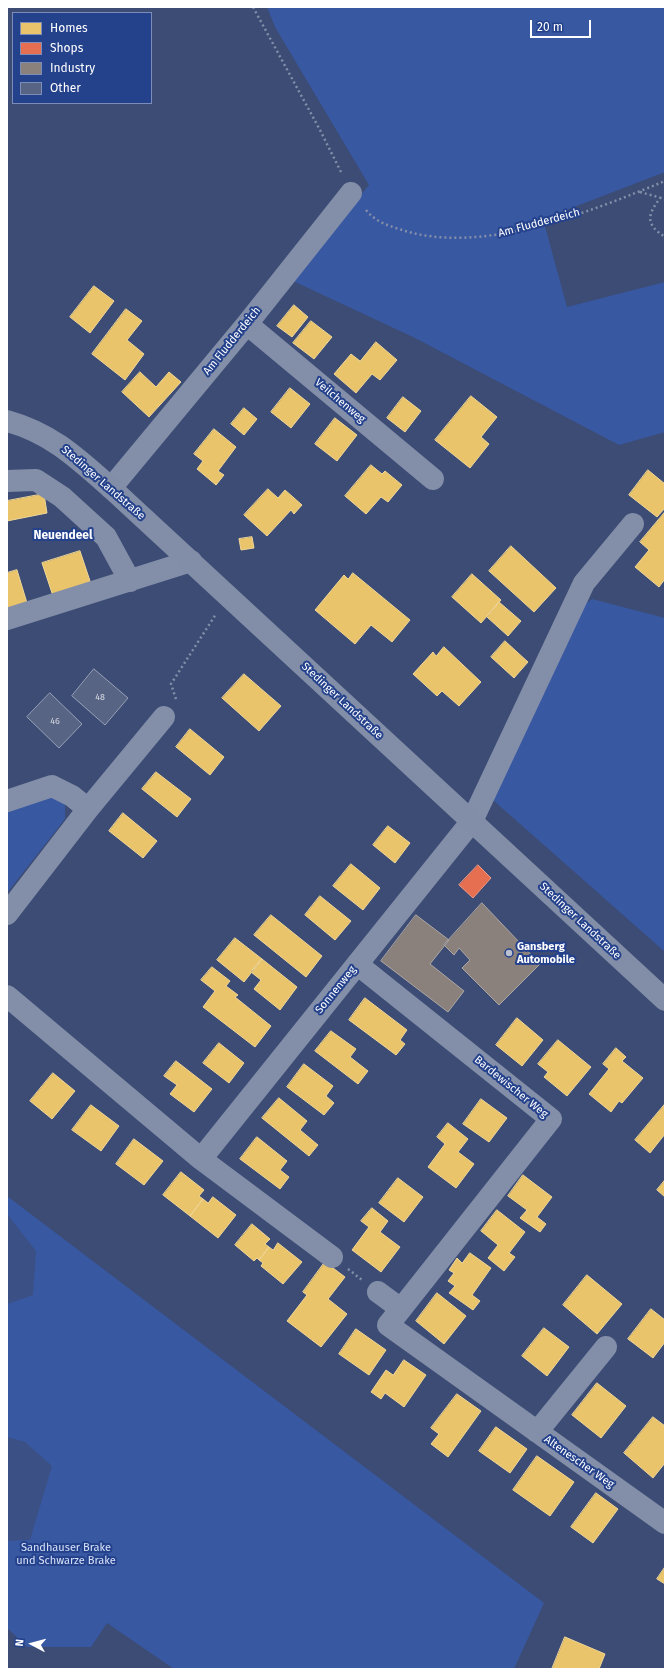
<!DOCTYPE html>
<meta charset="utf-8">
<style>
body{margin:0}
#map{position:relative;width:672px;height:1676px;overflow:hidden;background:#3c4c74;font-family:"Fira Sans",sans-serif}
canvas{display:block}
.frame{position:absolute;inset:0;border:8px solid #fff;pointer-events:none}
.legend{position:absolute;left:12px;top:12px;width:140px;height:92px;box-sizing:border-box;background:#24418c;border:1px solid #7c8dba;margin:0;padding:5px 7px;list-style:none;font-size:12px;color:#fff}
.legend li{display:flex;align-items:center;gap:8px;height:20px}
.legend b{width:20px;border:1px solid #7c8dba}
.north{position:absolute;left:12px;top:1624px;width:40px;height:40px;-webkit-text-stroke:3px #24418c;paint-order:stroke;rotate:276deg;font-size:11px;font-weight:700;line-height:16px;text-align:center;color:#fff}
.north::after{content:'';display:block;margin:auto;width:14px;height:18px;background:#fff;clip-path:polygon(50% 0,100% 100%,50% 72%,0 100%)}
.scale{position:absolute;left:530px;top:20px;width:61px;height:18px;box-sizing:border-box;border:2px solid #fff;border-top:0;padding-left:5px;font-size:12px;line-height:14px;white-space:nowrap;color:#fff;-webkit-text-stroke:3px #24418c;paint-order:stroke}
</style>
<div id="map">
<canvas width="672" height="1676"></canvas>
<div class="frame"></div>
<ul class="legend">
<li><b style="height:11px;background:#e9c46a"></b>Homes</li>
<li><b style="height:11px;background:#e76f51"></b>Shops</li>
<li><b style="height:11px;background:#8a817c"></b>Industry</li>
<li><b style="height:11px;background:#586484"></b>Other</li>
</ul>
<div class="north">N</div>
<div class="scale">20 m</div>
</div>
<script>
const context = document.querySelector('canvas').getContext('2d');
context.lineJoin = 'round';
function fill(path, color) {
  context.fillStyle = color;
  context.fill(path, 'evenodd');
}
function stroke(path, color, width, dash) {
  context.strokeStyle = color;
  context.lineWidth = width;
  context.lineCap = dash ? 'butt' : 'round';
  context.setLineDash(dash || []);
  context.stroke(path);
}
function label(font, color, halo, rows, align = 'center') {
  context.font = font + ' "Fira Sans",sans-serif';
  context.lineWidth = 4;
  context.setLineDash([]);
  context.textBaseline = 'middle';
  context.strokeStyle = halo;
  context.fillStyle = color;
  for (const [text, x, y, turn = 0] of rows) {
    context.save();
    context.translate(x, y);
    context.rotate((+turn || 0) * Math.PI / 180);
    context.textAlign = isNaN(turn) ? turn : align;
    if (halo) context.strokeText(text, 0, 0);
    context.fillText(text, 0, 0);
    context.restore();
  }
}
fill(new Path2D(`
 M267,7H665V172L543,219L567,307L665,282V432L619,445L415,338L291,280L369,185L275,27Z
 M592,599L665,618V952L493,800L576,610Z
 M51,795L65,804V819L7,893V809Z
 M7,1196L544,1603L514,1669H174L107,1623L91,1647H27L7,1628Z`), '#3958a2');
fill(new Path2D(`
 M7,1214L36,1251L33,1295L7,1304Z
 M7,1437L25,1442L52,1466L30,1540L7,1541Z`), '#3b5085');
const homes = new Path2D(`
 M94,286L114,301L90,333L70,317Z
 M294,305L308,317L292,337L277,326Z
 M126,309L142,321L127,340L144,354L125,380L92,354Z
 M311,321L332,337L314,359L293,343Z
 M376,342L397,360L380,380L372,374L356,393L334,374L351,354L360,361Z
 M140,372L156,387L169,372L181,382L149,417L122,392Z
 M290,388L310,404L291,428L271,412Z
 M471,396L497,417L481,437L489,444L470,468L435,440Z
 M403,397L421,411L405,432L387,418Z
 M244,408L257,419L244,435L231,424Z
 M335,418L357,435L337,461L315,444Z
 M214,429L236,447L218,471L224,475L216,485L197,469L203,461L194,454Z
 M371,465L382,474L385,471L402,485L388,502L381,497L366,514L345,496Z
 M648,470L665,484V508L657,517L629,495Z
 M268,489L278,498L285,490L302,505L294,514L291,510L267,536L244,515Z
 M44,494L47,513L7,521V501Z
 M665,512V579L659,587L635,567L649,550L640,542Z
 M252,537L254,548L241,550L239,539Z
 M511,546L556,588L534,612L489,571Z
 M80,551L91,584L53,596L42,563Z
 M17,570L27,603L7,610V573Z
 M353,573L410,620L392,642L371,625L355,644L315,610L344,575L348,579Z
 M472,574L501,600L481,623L452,597Z
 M499,602L521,621L508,636L487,617Z
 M505,641L528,662L514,678L491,657Z
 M444,647L481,682L459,706L442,691L437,696L413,674L433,652L436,656Z
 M244,674L281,706L259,731L222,698Z
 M190,729L224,757L210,775L176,747Z
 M156,772L191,799L177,817L142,789Z
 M123,813L157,841L143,858L109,831Z
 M388,826L410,843L395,863L373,845Z
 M351,864L380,888L363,910L333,886Z
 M320,896L351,921L335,940L305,915Z
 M271,915L322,956L306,977L254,935Z
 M235,938L262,959L244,982L217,960Z
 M262,959L297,987L280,1010L254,989L261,980L251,972Z
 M212,967L230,981L226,986L238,995L235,997L271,1026L255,1047L203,1007L215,991L201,980Z
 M365,998L407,1030L400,1040L405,1044L396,1055L349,1020Z
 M517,1018L543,1040L522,1066L496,1045Z
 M331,1031L356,1049L350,1057L368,1071L358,1084L315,1051Z
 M558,1040L591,1067L567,1096L544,1077L548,1072L538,1064Z
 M219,1043L244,1063L229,1083L203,1063Z
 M616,1048L626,1057L622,1061L643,1078L622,1103L619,1101L611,1112L589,1094L609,1069L603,1064Z
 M176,1061L212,1089L194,1112L170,1094L177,1085L164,1076Z
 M304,1064L333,1086L326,1096L334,1103L324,1115L287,1087Z
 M53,1073L75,1091L52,1119L30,1101Z
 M279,1098L307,1121L300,1130L318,1145L309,1156L262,1118Z
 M481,1099L507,1118L489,1142L463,1124Z
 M665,1104V1134L650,1153L635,1140Z
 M91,1105L119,1126L101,1151L72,1130Z
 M448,1123L468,1139L458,1152L474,1164L456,1188L428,1167L445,1144L437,1137Z
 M257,1137L287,1161L280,1170L289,1177L280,1189L240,1159Z
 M134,1139L163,1161L144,1185L116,1164Z
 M181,1172L204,1190L199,1196L203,1199L190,1216L163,1195Z
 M523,1175L552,1197L537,1217L546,1224L540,1232L520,1218L527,1210L508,1196Z
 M398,1178L423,1197L404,1222L379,1203Z
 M665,1180V1197L657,1190Z
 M213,1197L236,1215L218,1238L190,1216L203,1199L208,1203Z
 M372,1208L388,1221L380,1232L400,1247L381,1272L352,1250L369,1227L361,1221Z
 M497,1210L525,1232L509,1253L515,1257L504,1271L488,1258L498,1245L481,1231Z
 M252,1224L270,1239L265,1244L269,1247L259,1260L257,1258L254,1261L235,1245Z
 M278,1243L302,1262L283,1284L261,1266L263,1263L259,1260L269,1247L273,1250Z
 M470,1253L491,1268L472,1295L480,1301L473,1310L449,1293L455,1286L448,1281L454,1273L449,1270L457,1258L462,1263Z
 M325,1262L345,1277L328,1299L347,1314L321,1347L287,1321L307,1295L303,1292Z
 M587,1275L622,1304L597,1334L563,1305Z
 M437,1293L466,1316L444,1344L416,1321Z
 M651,1309L665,1320V1342L653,1358L628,1339Z
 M544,1328L569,1347L547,1376L522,1356Z
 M356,1329L386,1350L369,1375L339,1354Z
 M404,1360L426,1375L404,1407L385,1393L381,1399L371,1392L386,1370L393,1375Z
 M597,1383L626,1406L601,1438L572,1415Z
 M457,1394L481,1411L448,1457L431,1444L439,1434L431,1428Z
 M653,1417L665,1426V1463L653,1478L624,1453Z
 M496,1427L527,1449L510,1473L479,1451Z
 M537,1456L574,1482L550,1516L513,1490Z
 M596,1493L618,1509L593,1543L571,1527Z
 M665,1567V1584L657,1579Z
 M565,1637L605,1654L599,1669H552Z`);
fill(homes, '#e9c46a');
stroke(homes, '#f0d697', 1);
const shops = new Path2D(`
 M478,865L491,878L473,898L459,885Z`);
fill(shops, '#e76f51');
stroke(shops, '#ee9a85', 1);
const industry = new Path2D(`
 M482,903L540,964L499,1005L462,968L470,960L459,948L454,955L444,945Z
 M416,915L449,940L430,964L464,991L448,1012L381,961Z`);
fill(industry, '#8a817c');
stroke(industry, '#ada7a3', 1);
const building = new Path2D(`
 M94,669L128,698L105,725L72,696Z
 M50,693L82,724L59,748L27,717Z`);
fill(building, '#586484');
stroke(building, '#97a1b7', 1);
stroke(new Path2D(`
 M253,7L320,130L342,174
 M640,192L665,199
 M661,197C647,215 645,224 665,237
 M366,210C375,221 386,225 399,229C480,257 589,212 665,181
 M176,699L171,684L216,614
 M348,1269L362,1280`), '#838ea9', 2.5, [2, 3]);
stroke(new Path2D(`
 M247,324L433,479
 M7,481L36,480L62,497L106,537L130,581
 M111,488L247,324L351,193
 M7,619L191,561
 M7,801L52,786L72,796L88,809
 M7,914L88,809L164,717
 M357,964L551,1119L401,1309
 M7,996L201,1159L472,821L584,583L633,524
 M201,1159L332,1257
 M378,1292L401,1309L388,1325L665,1523
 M537,1432L606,1347`), '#838ea9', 22);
stroke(new Path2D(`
 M7,421C51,433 77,458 111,488L665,1000`), '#828da7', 22);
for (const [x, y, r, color] of [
 [509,953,4,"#bbc0ce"]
]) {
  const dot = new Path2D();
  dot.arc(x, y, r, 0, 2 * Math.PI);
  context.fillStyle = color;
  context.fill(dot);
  stroke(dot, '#24418c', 1.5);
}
label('9px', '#d5d8e0', null, [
 ["48",100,697],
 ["46",55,721]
]);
label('11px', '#fff', '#24418c', [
 ["Am Fludderdeich",539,223,-15],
 ["Am Fludderdeich",232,341,-51],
 ["Veilchenweg",340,401,40],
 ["Stedinger Landstraße",103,483,41],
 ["Stedinger Landstraße",342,701,43],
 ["Stedinger Landstraße",580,921,43],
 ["Sonnenweg",336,990,-51],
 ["Bardewischer Weg",511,1087,39],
 ["Altenescher Weg",579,1462,35]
]);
label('bold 11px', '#fff', '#24418c', [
 ["Gansberg",517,947],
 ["Automobile",517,960]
], 'left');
label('11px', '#d8e1f8', '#24418c', [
 ["Sandhauser Brake",66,1548],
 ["und Schwarze Brake",66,1561]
]);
label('bold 12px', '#fff', '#24418c', [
 ["Neuendeel",63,536]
]);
</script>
